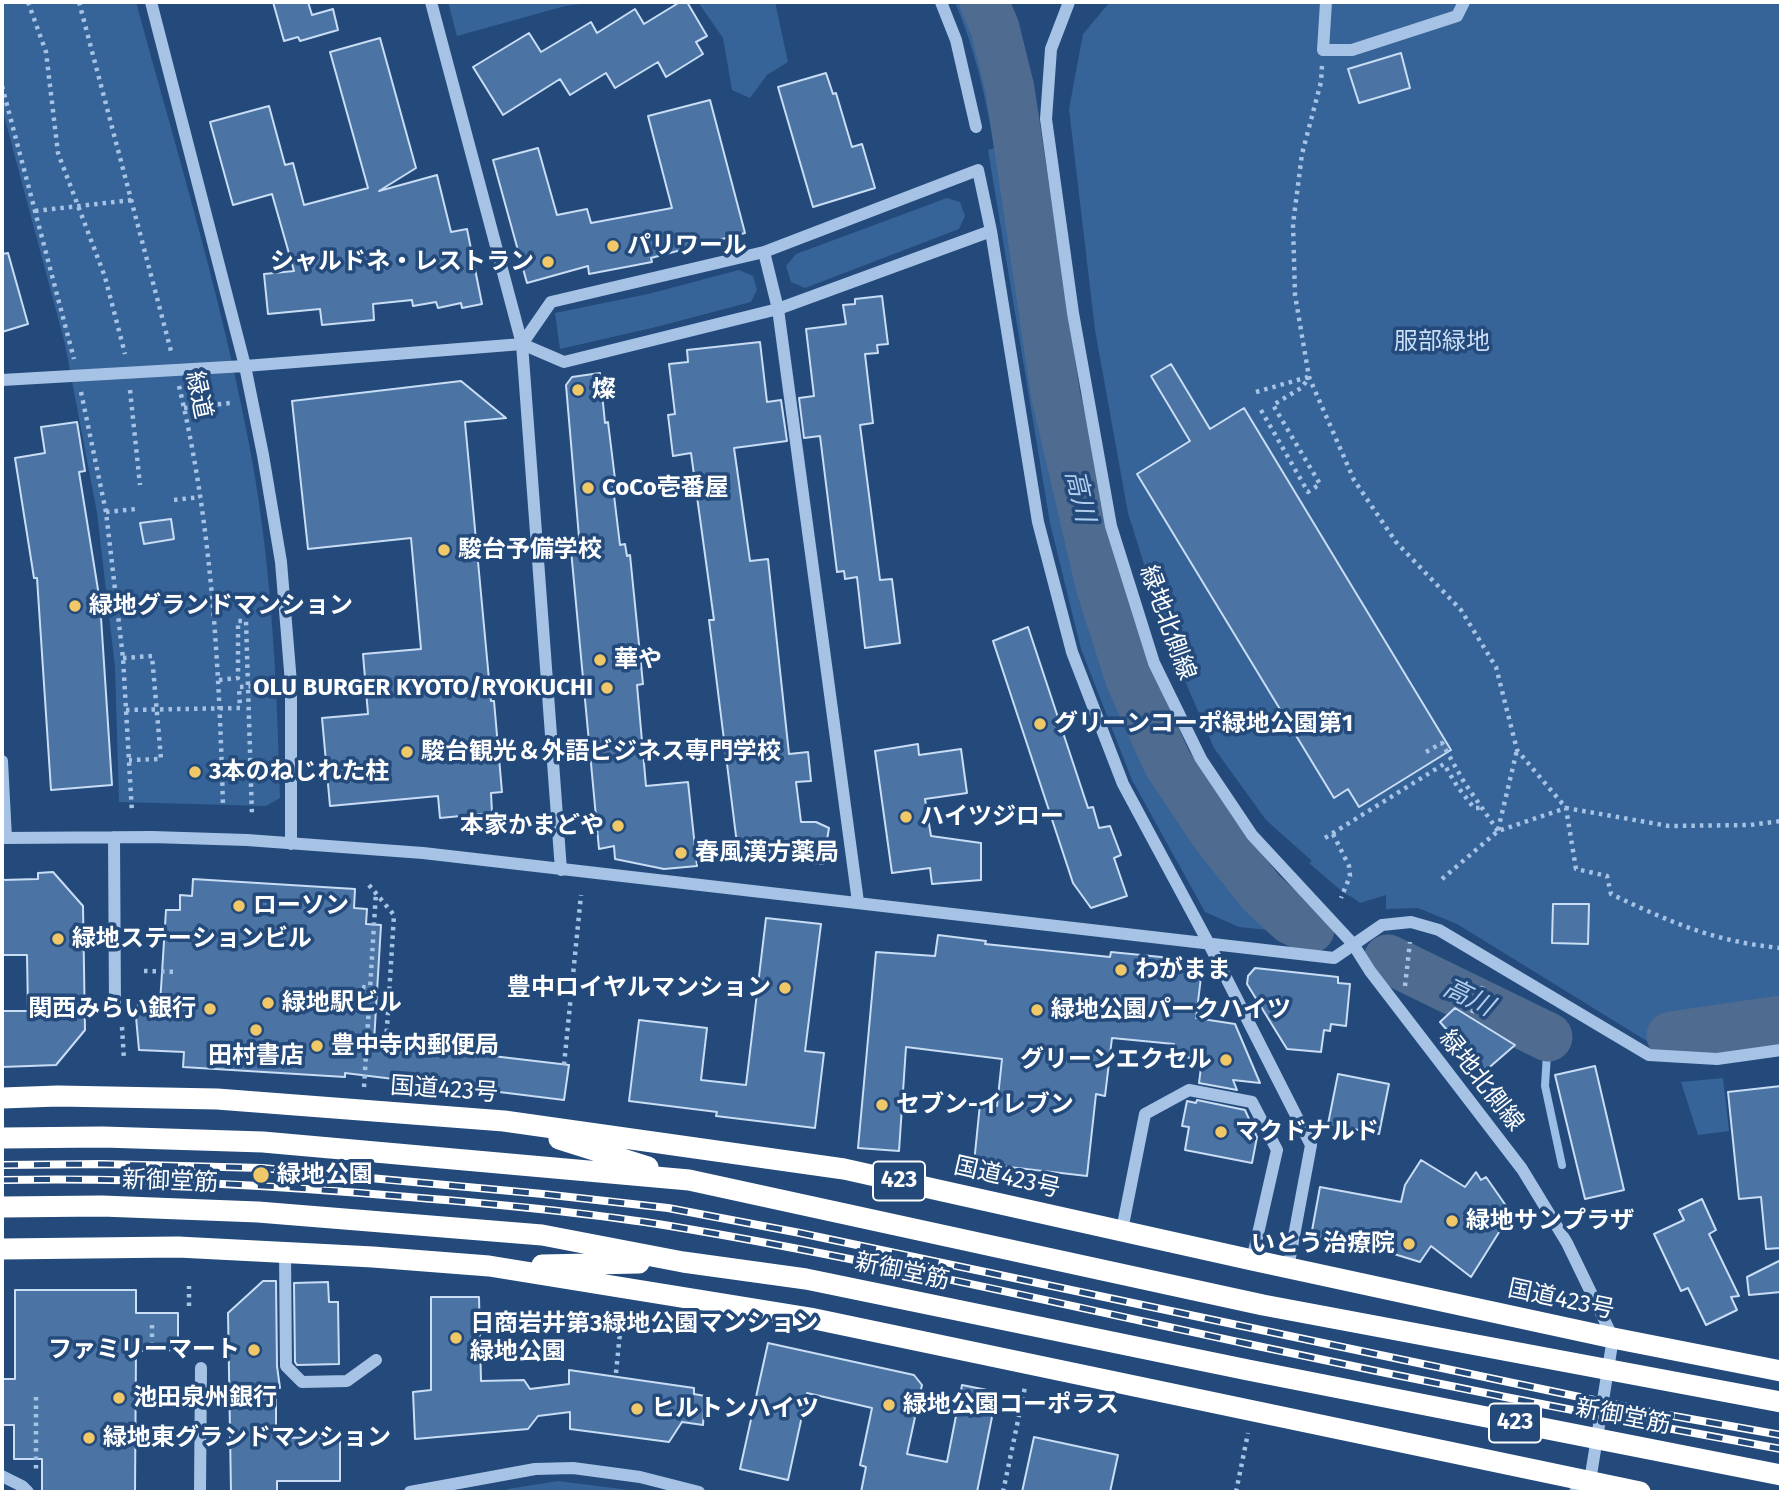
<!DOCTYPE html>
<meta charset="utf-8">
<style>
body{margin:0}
#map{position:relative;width:1783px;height:1494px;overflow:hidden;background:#234a7b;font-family:"Fira Sans",sans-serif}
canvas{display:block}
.frame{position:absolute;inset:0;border:4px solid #fff;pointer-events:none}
</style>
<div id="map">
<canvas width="1783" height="1494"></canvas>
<div class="frame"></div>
</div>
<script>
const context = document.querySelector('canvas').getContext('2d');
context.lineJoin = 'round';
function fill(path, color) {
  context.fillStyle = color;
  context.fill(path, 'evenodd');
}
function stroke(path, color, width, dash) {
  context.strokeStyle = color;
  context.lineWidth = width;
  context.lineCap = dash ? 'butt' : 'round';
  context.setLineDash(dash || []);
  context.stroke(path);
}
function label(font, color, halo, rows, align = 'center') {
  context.font = font + ' "Fira Sans","Noto Sans JP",sans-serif';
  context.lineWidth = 7;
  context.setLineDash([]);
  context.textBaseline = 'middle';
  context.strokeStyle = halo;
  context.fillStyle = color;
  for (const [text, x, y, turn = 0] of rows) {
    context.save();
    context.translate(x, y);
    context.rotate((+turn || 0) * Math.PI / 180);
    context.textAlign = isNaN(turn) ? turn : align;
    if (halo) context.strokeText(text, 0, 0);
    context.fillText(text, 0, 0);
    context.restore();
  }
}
fill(new Path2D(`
 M2,2H136C177,153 224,305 252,460C272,571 277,685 280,798L266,806L119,802L115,667L97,513L65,344L2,108Z
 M448,2H597L565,6L457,36Z
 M698,2H775L788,62L767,75L750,98L732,90L723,38Z
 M955,2H976L988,31L1003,91L1048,400L1091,592L1121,682L1159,765L1209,840L1256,899L1284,923L1277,931L1239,927L1205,912L1132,780L1081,649L1050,523L988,150L994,148C986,97 975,49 955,2Z
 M1110,2H1781V1033L1710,1047L1650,1043L1457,924L1418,908L1386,909V895L1360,903L1352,897L1345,894L1309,863L1312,861L1266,820L1214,748L1169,644L1128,513L1095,330L1069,109L1083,34Z
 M947,198L960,202L965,216L959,229L805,288L791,282L786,266L796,254Z
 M739,270L753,276L757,290L751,302L656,327L560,349L555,313L648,294Z
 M1723,1078L1729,1131L1698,1135L1681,1082Z
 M558,1481L637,1491L640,1492H505L508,1489Z`), '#366499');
stroke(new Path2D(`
 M1548,1037L1545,1086L1562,1165`), '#9abee6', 8);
stroke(new Path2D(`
 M984,2L995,28L1010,89L1056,397L1100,585L1130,679L1167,762L1215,834L1261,892L1291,920L1310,929
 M1388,959L1548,1037
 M1671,1036L1781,1020`), '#4f6c90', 49);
const building = new Path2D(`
 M273,2H308L312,15L333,9L338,30L300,41L298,37L284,41Z
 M680,2H687L707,36L696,42L703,54L666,77L658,62L615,88L606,73L570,95L560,79L503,115L473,67L529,33L541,52L591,22L597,33L635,9L644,24Z
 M380,38L416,168L379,191L437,175L451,232L467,229L482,304L462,308L461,303L438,308L436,302L413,306L412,300L373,304L374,320L322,325L320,309L268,314L264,274L294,271L272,194L233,205L210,122L269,106L285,165L293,163L304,205L368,188L330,52Z
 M1401,53L1410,88L1359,103L1348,69Z
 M826,73L833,94L836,93L852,147L862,144L875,188L813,207L778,87Z
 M710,100L745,233L651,258L652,262L589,274L588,266L527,283L493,160L538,148L557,215L587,209L591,223L672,208L648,116Z
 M8,253L28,324L2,332V254Z
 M882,296L888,344L877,345L878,353L865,354L873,423L860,425L880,580L892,579L900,643L865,648L857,577L845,579L844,571L837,572L820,436L804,438L799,398L814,396L806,329L846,324L843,305L855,304V299Z
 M760,342L767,402L781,400L787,441L734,448L750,561L768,559L789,754L808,752L811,781L796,782L801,822H816L829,828L823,864L770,858L769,848L738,852L709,620H714L691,453L673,456L668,415L675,414L669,364L688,362L687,350Z
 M1171,364L1210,429L1244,408L1451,750L1359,807L1348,789L1334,798L1137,474L1190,441L1151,376Z
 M600,373L605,423L608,422L615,479H612L620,545L625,544L627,556L630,555L643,684L637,685L646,786L688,782L697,866L664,869L615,859L614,846L599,849L571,550L580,549L566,385L572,377Z
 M461,381L506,418L465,422L491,701H494L502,792L491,793L492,813L440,818L438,796L330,806L322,718L368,714L363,654L421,649L411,538L308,549L292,401Z
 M77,422L85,471L79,472L100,602L112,785L51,790L37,578H34L15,458L45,453L41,427Z
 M171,519L174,539L144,544L140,523Z
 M1028,627L1088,808L1093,807L1099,828L1110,826L1121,855L1114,858L1127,896L1091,908L1073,883L993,641Z
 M918,744L919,755L961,749L967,793L925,799L931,836L981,843V880L932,884L930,868L892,873L875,751Z
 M53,872L83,906L85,1030L56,1065L2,1067V1011H28L27,955H2V880L38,879V873Z
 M193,879L355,889L354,908L367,909L366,924L381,925L374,1042L569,1065L564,1100L345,1073V1077L183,1067L184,1052L139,1050L135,1006L160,1004L166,910H180V895L192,896Z
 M1553,904H1589L1588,944L1552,943Z
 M766,918L821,924L805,1051L824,1053L815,1128L716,1116L717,1112L629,1101L639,1020L707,1028L701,1080L746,1085Z
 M938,935L986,941L985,944L1110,957L1111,952L1181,959L1180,967L1202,969L1196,1018L1235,1024L1260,1083L1233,1080L1237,1090L1199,1083L1202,1059L1173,1056L1174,1044L1112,1038L1105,1096L1096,1094L1087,1176L974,1163L980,1104L997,1106L1002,1059L906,1047L899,1151L858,1148L876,952L935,956Z
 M1255,968L1338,977V983L1350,984L1346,1026L1331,1024L1330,1031L1324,1030L1321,1052L1287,1049L1247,984L1248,976Z
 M1455,1008L1515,1045L1484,1072L1440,1022Z
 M1595,1066L1624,1190L1585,1199L1555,1075Z
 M1338,1074L1389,1084L1379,1134L1328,1124Z
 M1781,1086V1248L1766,1249L1761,1197L1739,1199L1728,1092Z
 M1197,1100L1245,1110L1257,1137L1252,1163L1185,1150L1189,1127L1182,1126L1187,1101L1196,1103Z
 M1421,1160L1465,1187L1476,1172L1481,1180L1486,1177L1511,1213L1471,1277L1431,1246L1420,1262L1381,1250L1311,1236L1320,1187L1401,1202L1405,1185Z
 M1702,1199L1716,1230L1709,1234L1739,1296L1731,1297L1737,1310L1706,1325L1688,1288L1681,1291L1654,1234L1684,1220L1679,1210Z
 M1781,1260V1292L1749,1295L1747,1277Z
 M263,1281H276L277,1366L280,1388H276V1438L340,1437V1481H277V1492H231L228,1313Z
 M328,1282L329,1302H338L339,1364L297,1365L295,1362L294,1283Z
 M15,1290H136V1313H178V1350L136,1351L135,1492H42V1459H14V1425H2V1379H15Z
 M431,1297H479L481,1381L524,1380L530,1389L569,1384V1370L694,1388V1394L705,1396L703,1425L682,1422L669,1442L570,1429V1412L538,1416L528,1429L415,1439L413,1392L431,1390Z
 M768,1343L914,1375L922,1385L907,1454L947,1462L962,1385L997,1392L977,1492H861L866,1467L860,1465L872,1408L807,1393L788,1480L740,1469Z
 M1034,1437L1118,1455L1110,1492H1022Z`);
fill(building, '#4b74a4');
stroke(building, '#c9ddf4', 2);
stroke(new Path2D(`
 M28,2L46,52L58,153L105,277L125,354
 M79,2L171,351
 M1322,66L1321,82L1302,154L1293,224L1295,295L1309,377L1354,480L1396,542L1461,610L1496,667L1517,750L1566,808L1669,826L1750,825L1781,821
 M2,86L74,359
 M35,211L132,200
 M179,386C212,524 219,665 223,806
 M130,390L140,485
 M81,392L106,512L123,658L132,813
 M1256,392L1308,377
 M184,408L230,403V399
 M1261,410L1308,492L1320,484L1273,405L1301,388L1309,378
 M174,500L200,497
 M106,512L136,509
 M123,658L152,656L161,759L129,760
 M219,680L238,678V621H246L252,817
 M126,710L240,708L239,687L274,685
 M1426,752L1442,743L1464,782L1498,831
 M1498,830L1517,750
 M1333,834L1349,866L1350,876L1341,898
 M1325,838L1444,764L1457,786L1474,808H1484
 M1442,879L1498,831L1566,808L1576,869L1607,876L1611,894C1670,922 1715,942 1781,948
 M369,885L394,915L386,1043
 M144,971L178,972
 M1405,986L1410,942
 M362,987L370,988
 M1472,1013L1485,982
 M122,1027L124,1060
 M564,1065L581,895
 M364,1087L376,892
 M189,1306V1286
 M152,1325V1350
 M616,1373L622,1312
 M36,1397V1473
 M1003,1492L1025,1387
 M1236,1492L1248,1433`), '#a6c3e5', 4.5, [3.5, 5]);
stroke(new Path2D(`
 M151,2L245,366L263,455L281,562L291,683V844
 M431,2L522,344
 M941,2L956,40L976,127
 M1069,2L1051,49L1046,119L1073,313L1111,526L1154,663L1201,759L1252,835L1353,944L1370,971L1522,1169L1567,1243L1613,1338L1590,1481L1575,1492
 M1326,2L1323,50H1352L1457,16L1464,2
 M764,252L778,309L858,902
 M522,344L551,302L764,252L978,170L991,231L1038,522L1072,652L1123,784L1209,944L1311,1145L1288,1268
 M522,344L564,362L778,309L991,231
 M2,380L245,366L522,344L561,870
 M2,761L6,838
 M114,837L115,1007
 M2,838L152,837L247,840L423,853L1334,958L1382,925L1411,922L1439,930L1649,1055L1717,1059L1781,1050
 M1122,1230L1145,1114L1189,1090L1252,1102L1277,1150L1252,1260
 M285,1252L286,1366L302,1382L347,1381L376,1360
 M2,1476L22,1486L28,1492
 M200,1492L201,1368
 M410,1492L535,1469L573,1468L640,1477L699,1492`), '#a6c3e5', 12);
stroke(new Path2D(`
 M2,1098L58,1096L217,1099L504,1121L844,1169L1252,1260L1613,1338L1781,1371
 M2,1138L103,1137L263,1142L689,1180L1263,1305L1781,1402
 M559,1139L648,1167
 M2,1207L102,1206L258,1212L542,1235L683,1262L806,1279L1248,1370L1781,1475
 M2,1249L178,1247L373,1257L489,1266L810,1318L1640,1492
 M542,1265L639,1263`), '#fff', 21);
const rail = new Path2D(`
 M2,1165L102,1164L262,1168L543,1194L668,1208L800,1233L1651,1412L1781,1435
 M2,1180C138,1177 273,1185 409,1197C496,1204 584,1212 670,1226C864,1258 1056,1303 1248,1344C1425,1382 1603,1417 1781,1449`);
stroke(rail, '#fff', 8);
stroke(rail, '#234a7b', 5, [16]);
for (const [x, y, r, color] of [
 [613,246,7,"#f0c868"],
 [548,262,7,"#f0c868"],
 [578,390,7,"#f0c868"],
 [588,488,7,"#f0c868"],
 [444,550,7,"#f0c868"],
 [75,606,7,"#f0c868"],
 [600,660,7,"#f0c868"],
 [607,688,7,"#f0c868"],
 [1040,724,7,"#f0c868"],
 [407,752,7,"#f0c868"],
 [195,772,7,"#f0c868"],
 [906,817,7,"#f0c868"],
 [618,826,7,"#f0c868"],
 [681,853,7,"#f0c868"],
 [239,906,7,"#f0c868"],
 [58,939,7,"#f0c868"],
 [1121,970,7,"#f0c868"],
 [785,988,7,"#f0c868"],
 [268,1003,7,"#f0c868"],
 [210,1009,7,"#f0c868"],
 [1037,1010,7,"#f0c868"],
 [256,1030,7,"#f0c868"],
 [317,1046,7,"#f0c868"],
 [1226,1060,7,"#f0c868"],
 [882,1105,7,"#f0c868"],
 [1221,1132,7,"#f0c868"],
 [261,1175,9,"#f0c868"],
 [1452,1221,7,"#f0c868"],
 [1409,1244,7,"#f0c868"],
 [456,1338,7,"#f0c868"],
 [254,1350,7,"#f0c868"],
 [119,1398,7,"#f0c868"],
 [889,1405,7,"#f0c868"],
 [637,1409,7,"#f0c868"],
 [89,1438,7,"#f0c868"]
]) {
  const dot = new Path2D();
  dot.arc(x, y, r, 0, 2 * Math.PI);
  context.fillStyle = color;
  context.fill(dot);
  stroke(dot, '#234a7b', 2.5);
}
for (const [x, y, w] of [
 [899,1181,52],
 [1515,1423,52]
]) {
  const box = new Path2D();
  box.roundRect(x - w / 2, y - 19.5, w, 39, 5);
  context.fillStyle = '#234a7b';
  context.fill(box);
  stroke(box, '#fff', 2);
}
label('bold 23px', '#fff', null, [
 ["423",899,1181],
 ["423",1515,1423]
]);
label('bold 24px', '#fff', '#234a7b', [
 ["パリワール",627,246],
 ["シャルドネ・レストラン",534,262,"right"],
 ["燦",592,390],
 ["CoCo壱番屋",602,488],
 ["駿台予備学校",458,550],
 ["緑地グランドマンション",89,606],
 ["華や",614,660],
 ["OLU BURGER KYOTO/RYOKUCHI",593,688,"right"],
 ["グリーンコーポ緑地公園第1",1054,724],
 ["駿台観光＆外語ビジネス専門学校",421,752],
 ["3本のねじれた柱",209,772],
 ["ハイツジロー",920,817],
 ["本家かまどや",604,826,"right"],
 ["春風漢方薬局",695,853],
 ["ローソン",253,906],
 ["緑地ステーションビル",72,939],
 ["わがまま",1135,970],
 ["豊中ロイヤルマンション",771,988,"right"],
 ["緑地駅ビル",282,1003],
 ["関西みらい銀行",196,1009,"right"],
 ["緑地公園パークハイツ",1051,1010],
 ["豊中寺内郵便局",331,1046],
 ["田村書店",256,1056,"center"],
 ["グリーンエクセル",1212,1060,"right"],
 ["セブン-イレブン",896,1105],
 ["マクドナルド",1235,1132],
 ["緑地公園",277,1175],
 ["緑地サンプラザ",1466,1221],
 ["いとう治療院",1395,1244,"right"],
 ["日商岩井第3緑地公園マンション",470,1324],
 ["緑地公園",470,1352],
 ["ファミリーマート",240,1350,"right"],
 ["池田泉州銀行",133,1398],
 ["緑地公園コーポラス",903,1405],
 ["ヒルトンハイツ",651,1409],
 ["緑地東グランドマンション",103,1438]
], 'left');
label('24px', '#c9ddf4', '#234a7b', [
 ["服部緑地",1442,342]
]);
label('24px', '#fff', '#234a7b', [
 ["緑道",198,395,78],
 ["緑地北側線",1167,623,70],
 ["緑地北側線",1481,1081,52],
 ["国道423号",444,1090,4],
 ["国道423号",1007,1178,13],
 ["新御堂筋",170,1182,2],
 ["新御堂筋",902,1272,12],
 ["国道423号",1561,1300,12],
 ["新御堂筋",1623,1417,11]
]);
label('italic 26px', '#b1cded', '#234a7b', [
 ["高川",1079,496,77],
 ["高川",1468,998,26]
]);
</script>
